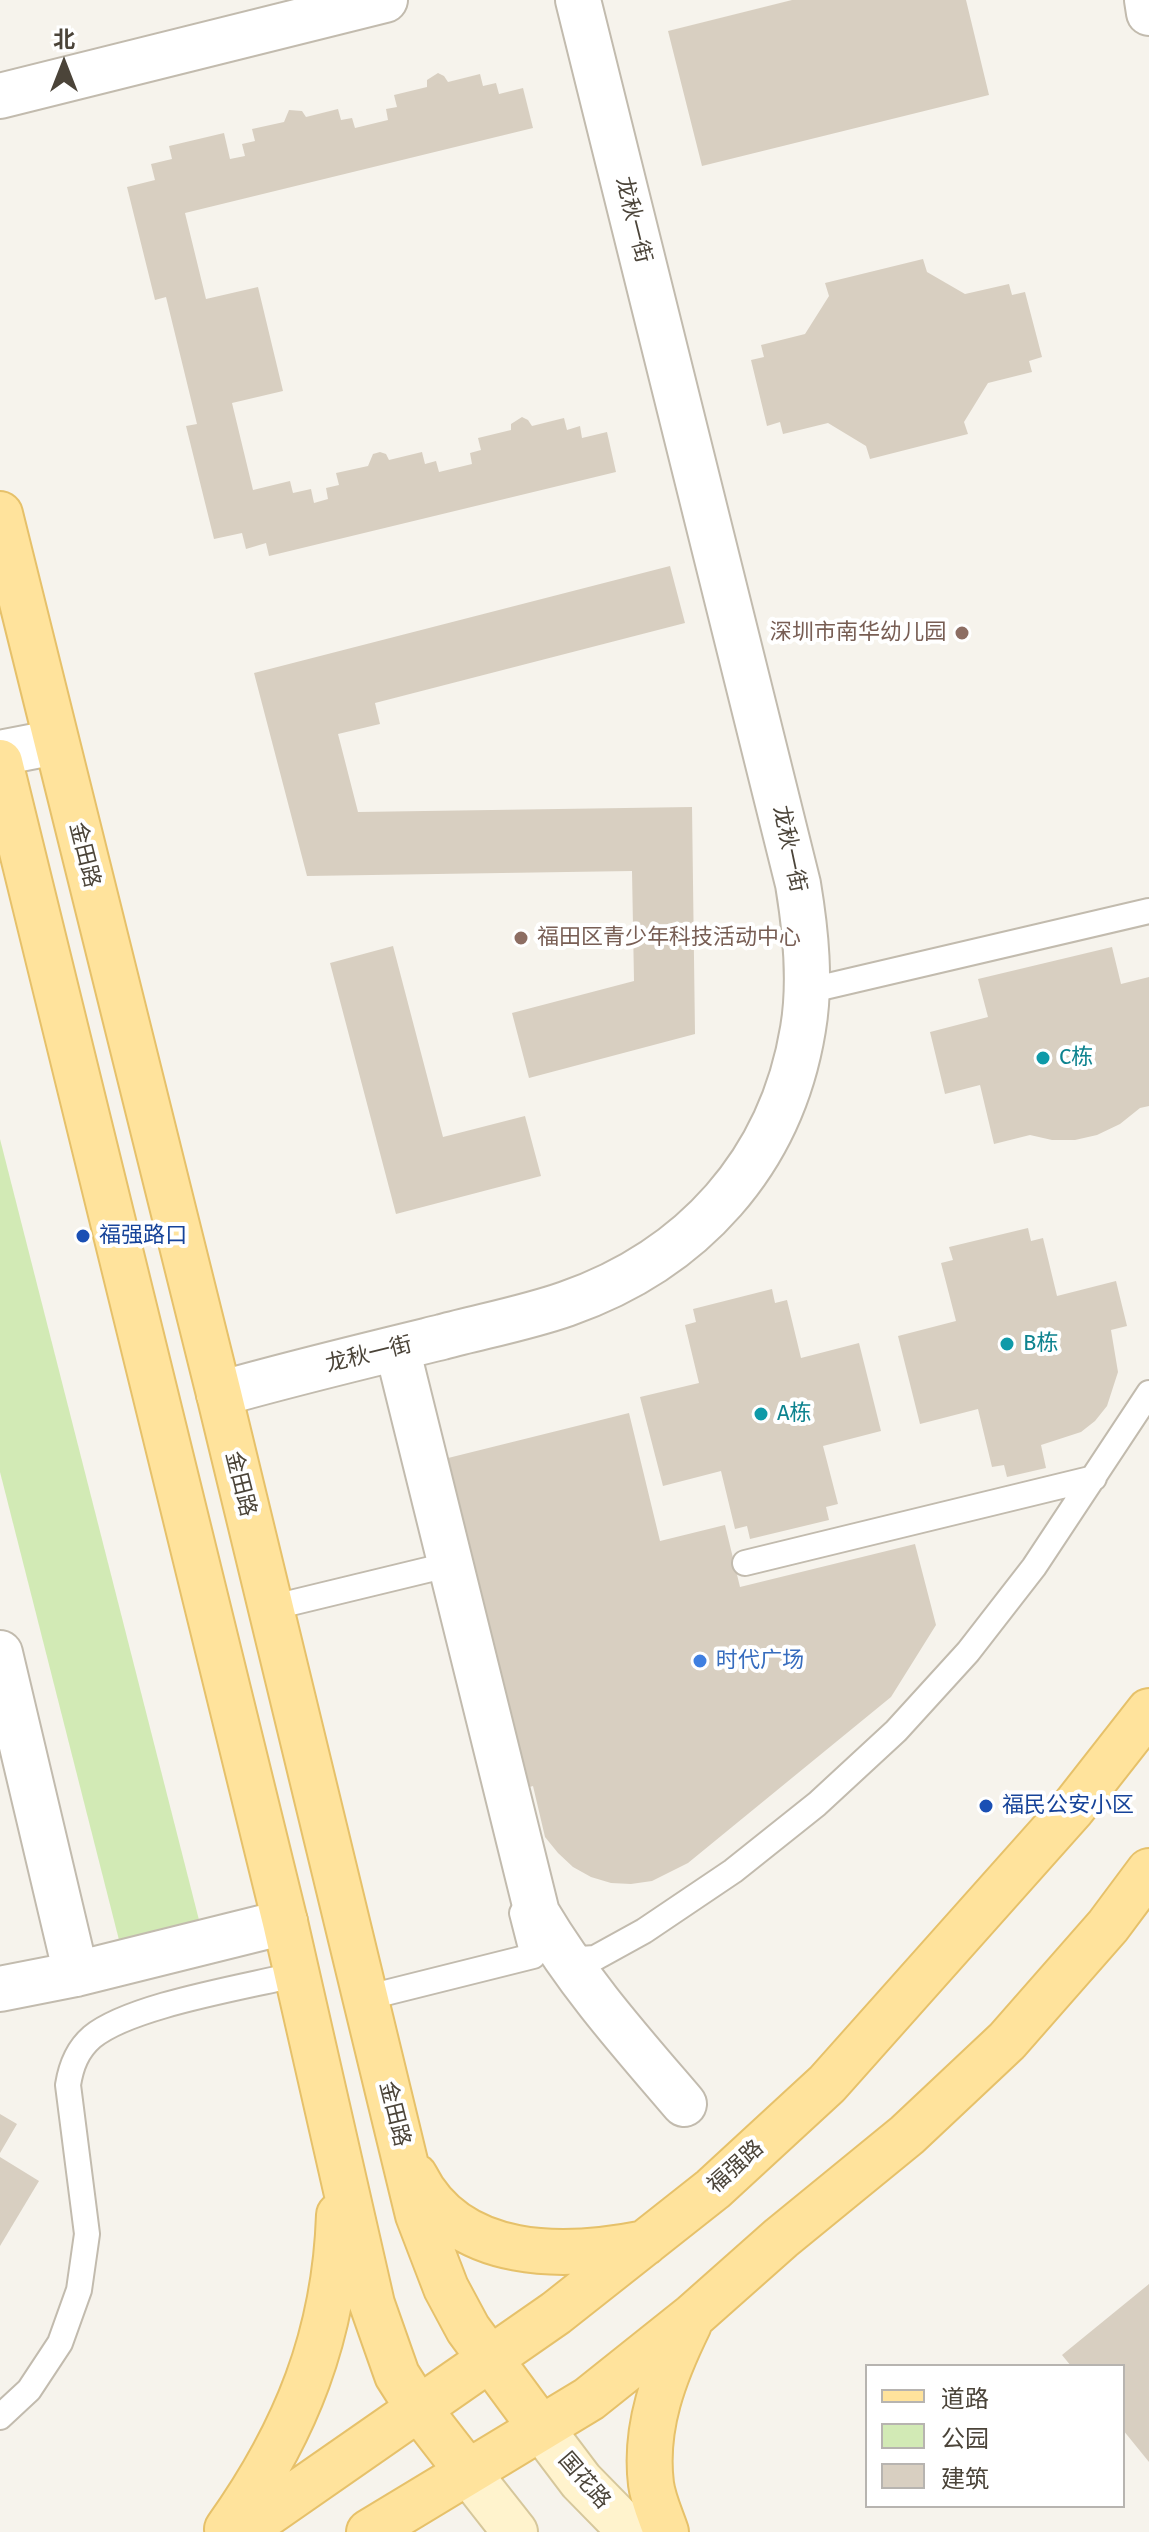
<!DOCTYPE html>
<meta charset="utf-8">
<style>
body{margin:0}
#map{position:relative;width:1149px;height:2532px;overflow:hidden;background:#f6f3ec;font-family:"Fira Sans","Noto Sans SC",sans-serif}
canvas{display:block}
.legend{position:absolute;left:865px;top:2364px;width:260px;height:144px;box-sizing:border-box;background:#fff;border:2px solid #b7b4b0;margin:0;padding:10px 14px;list-style:none;font-size:24px;color:#4b4439}
.legend li{display:flex;align-items:center;gap:16px;height:40px}
.legend b{width:40px;border:2px solid #b7b4b0}
.north{position:absolute;left:24px;top:24px;width:80px;height:80px;-webkit-text-stroke:6px #fff;paint-order:stroke;rotate:0deg;font-size:22px;font-weight:700;line-height:32px;text-align:center;color:#4b4439}
.north::after{content:'';display:block;margin:auto;width:28px;height:36px;background:#4b4439;clip-path:polygon(50% 0,100% 100%,50% 72%,0 100%)}
</style>
<div id="map">
<canvas width="1149" height="2532"></canvas>
<ul class="legend">
<li><b style="height:10px;background:#ffe39c"></b>道路</li>
<li><b style="height:22px;background:#d2eab5"></b>公园</li>
<li><b style="height:22px;background:#d8cfc1"></b>建筑</li>
</ul>
<div class="north">北</div>
</div>
<script>
const context = document.querySelector('canvas').getContext('2d');
context.lineJoin = 'round';
function fill(path, color) {
  context.fillStyle = color;
  context.fill(path, 'evenodd');
}
function stroke(path, color, width, dash) {
  context.strokeStyle = color;
  context.lineWidth = width;
  context.lineCap = dash ? 'butt' : 'round';
  context.setLineDash(dash || []);
  context.stroke(path);
}
function label(font, color, halo, rows, align = 'center') {
  context.font = font + ' "Fira Sans","Noto Sans SC",sans-serif';
  context.lineWidth = 8;
  context.setLineDash([]);
  context.textBaseline = 'middle';
  context.strokeStyle = halo;
  context.fillStyle = color;
  for (const [text, x, y, turn = 0] of rows) {
    context.save();
    context.translate(x, y);
    context.rotate((+turn || 0) * Math.PI / 180);
    context.textAlign = isNaN(turn) ? turn : align;
    if (halo) context.strokeText(text, 0, 0);
    context.fillText(text, 0, 0);
    context.restore();
  }
}
fill(new Path2D(`
 M0,1139L199,1920L119,1940L0,1472Z`), '#d2eab5');
fill(new Path2D(`
 M792,0H966L989,95L702,166L668,31Z
 M438,73L444,76L448,82L480,74L483,86L496,83L499,94L523,88L533,128L185,213L206,299L258,287L283,391L232,403L253,490L290,481L293,493L311,489L314,503L328,499L326,488L339,485L336,473L368,466L373,454L380,452L386,454L389,460L422,452L425,464L436,461L439,472L472,464L470,453L481,450L478,438L511,430V424L522,417L528,420L532,426L564,418L567,430L580,426L582,438L607,432L616,472L269,556L266,543L246,549L242,533L214,539L186,426L197,424L166,297L155,300L127,187L155,180L151,164L172,159L169,146L224,133L230,159L245,156L242,144L255,141L252,129L284,122L289,110L302,111L306,117L338,109L341,120L352,118L355,128L388,120L386,109L397,107L394,95L427,87V80Z
 M923,259L927,272L965,294L1009,284L1012,295L1025,292L1042,357L1029,361L1032,372L988,383L964,422L968,434L870,459L866,446L828,423L783,434L780,422L767,426L751,360L764,357L761,345L805,334L829,296L825,283Z
 M670,566L685,623L375,703L380,724L338,734L358,812L692,807L695,1034L529,1078L512,1013L634,981L632,871L307,876L254,673Z
 M393,946L443,1137L525,1116L541,1176L396,1214L330,963Z
 M1112,947L1121,984L1149,977V1106L1140,1108L1120,1124L1097,1135L1075,1140H1052L1030,1135L994,1144L980,1085L945,1094L930,1032L988,1017L978,979Z
 M1028,1228L1031,1241L1043,1238L1057,1296L1116,1281L1127,1326L1111,1330L1118,1372L1107,1406L1095,1421L1081,1432L1041,1445L1046,1468L1007,1477L1004,1465L992,1467L978,1409L920,1424L898,1336L956,1321L941,1263L953,1260L949,1247Z
 M772,1289L775,1303L787,1300L801,1358L859,1343L881,1431L823,1446L838,1504L826,1507L829,1520L750,1539L747,1526L735,1529L721,1471L663,1486L640,1397L699,1383L685,1325L696,1322L693,1309Z
 M629,1413L660,1541L725,1525L740,1587L915,1544L936,1625L891,1697L688,1863L652,1881L631,1884L611,1883L591,1877L573,1867L558,1853L545,1837L533,1786L519,1790L436,1461Z
 M0,2114L17,2124L0,2153Z
 M0,2157L39,2181L0,2246Z
 M1149,2284V2462L1123,2430V2366H1071L1062,2355Z`), '#d8cfc1');
const lane = new Path2D(`
 M807,991L1149,911
 M745,1563L1094,1478
 M270,1608L431,1569
 M565,1960L595,1958L644,1931L733,1871L817,1804L896,1731L968,1652L1034,1567L1149,1393
 M365,1998L533,1956L522,1913
 M0,2417L29,2390L60,2343L79,2290L87,2234L68,2085C71,2066 77,2050 92,2037C131,2005 246,1987 298,1974`);
const street = new Path2D(`
 M1147,0L1149,13
 M0,96L385,0
 M0,753L56,742
 M397,1348L537,1913C579,1984 631,2042 684,2104
 M219,1394C293,1373 368,1355 442,1337C483,1326 526,1318 566,1304C692,1260 781,1163 803,1029C811,982 806,932 798,884L578,0
 M0,1653L76,1974
 M0,1989L76,1974L285,1922`);
const secondary = new Path2D(`
 M541,2428L581,2481L631,2532
 M467,2471L515,2532`);
const primary = new Path2D(`
 M0,514L219,1394L418,2215L446,2288L468,2329L541,2428
 M0,762L285,1922L372,2304L397,2375L418,2408L467,2471
 M415,2176C458,2262 565,2259 645,2243
 M227,2529C296,2432 335,2335 339,2215
 M241,2532L556,2313L713,2189L827,2084L1073,1808L1149,1711
 M369,2532L589,2399L693,2316L781,2238L907,2135L1007,2041L1108,1926L1149,1871
 M666,2532C661,2517 653,2500 651,2484C644,2427 664,2375 689,2324`);
stroke(lane, '#c2bbae', 28);
stroke(street, '#c2bbae', 48);
stroke(secondary, '#d6c79b', 48);
stroke(primary, '#e6c16a', 48);
stroke(lane, '#fff', 24);
stroke(street, '#fff', 44);
stroke(secondary, '#fff3cd', 44);
stroke(primary, '#ffe39c', 44);
for (const [x, y, r, color] of [
 [962,633,8,"#8d6e63"],
 [521,938,8,"#8d6e63"],
 [1043,1058,8,"#0f9aa8"],
 [83,1236,8,"#1a4fb4"],
 [1007,1344,8,"#0f9aa8"],
 [761,1414,8,"#0f9aa8"],
 [700,1661,8,"#3f7fe0"],
 [986,1806,8,"#1a4fb4"]
]) {
  const dot = new Path2D();
  dot.arc(x, y, r, 0, 2 * Math.PI);
  context.fillStyle = color;
  context.fill(dot);
  stroke(dot, '#fff', 3);
}
label('22px', '#4b4439', '#fff', [
 ["龙秋一街",633,220,76],
 ["龙秋一街",789,849,78],
 ["金田路",84,855,76],
 ["龙秋一街",369,1355,-14],
 ["金田路",240,1484,76],
 ["金田路",394,2114,76],
 ["福强路",736,2167,-42],
 ["国花路",584,2481,49]
]);
label('22px', '#785e54', '#fff', [
 ["深圳市南华幼儿园",946,633],
 ["福田区青少年科技活动中心",537,938,"left"]
], 'right');
label('22px', '#0d838f', '#fff', [
 ["C栋",1059,1058],
 ["B栋",1023,1344],
 ["A栋",777,1414]
], 'left');
label('22px', '#164399', '#fff', [
 ["福强路口",99,1236],
 ["福民公安小区",1002,1806]
], 'left');
label('22px', '#366cbe', '#fff', [
 ["时代广场",716,1661]
], 'left');
</script>
